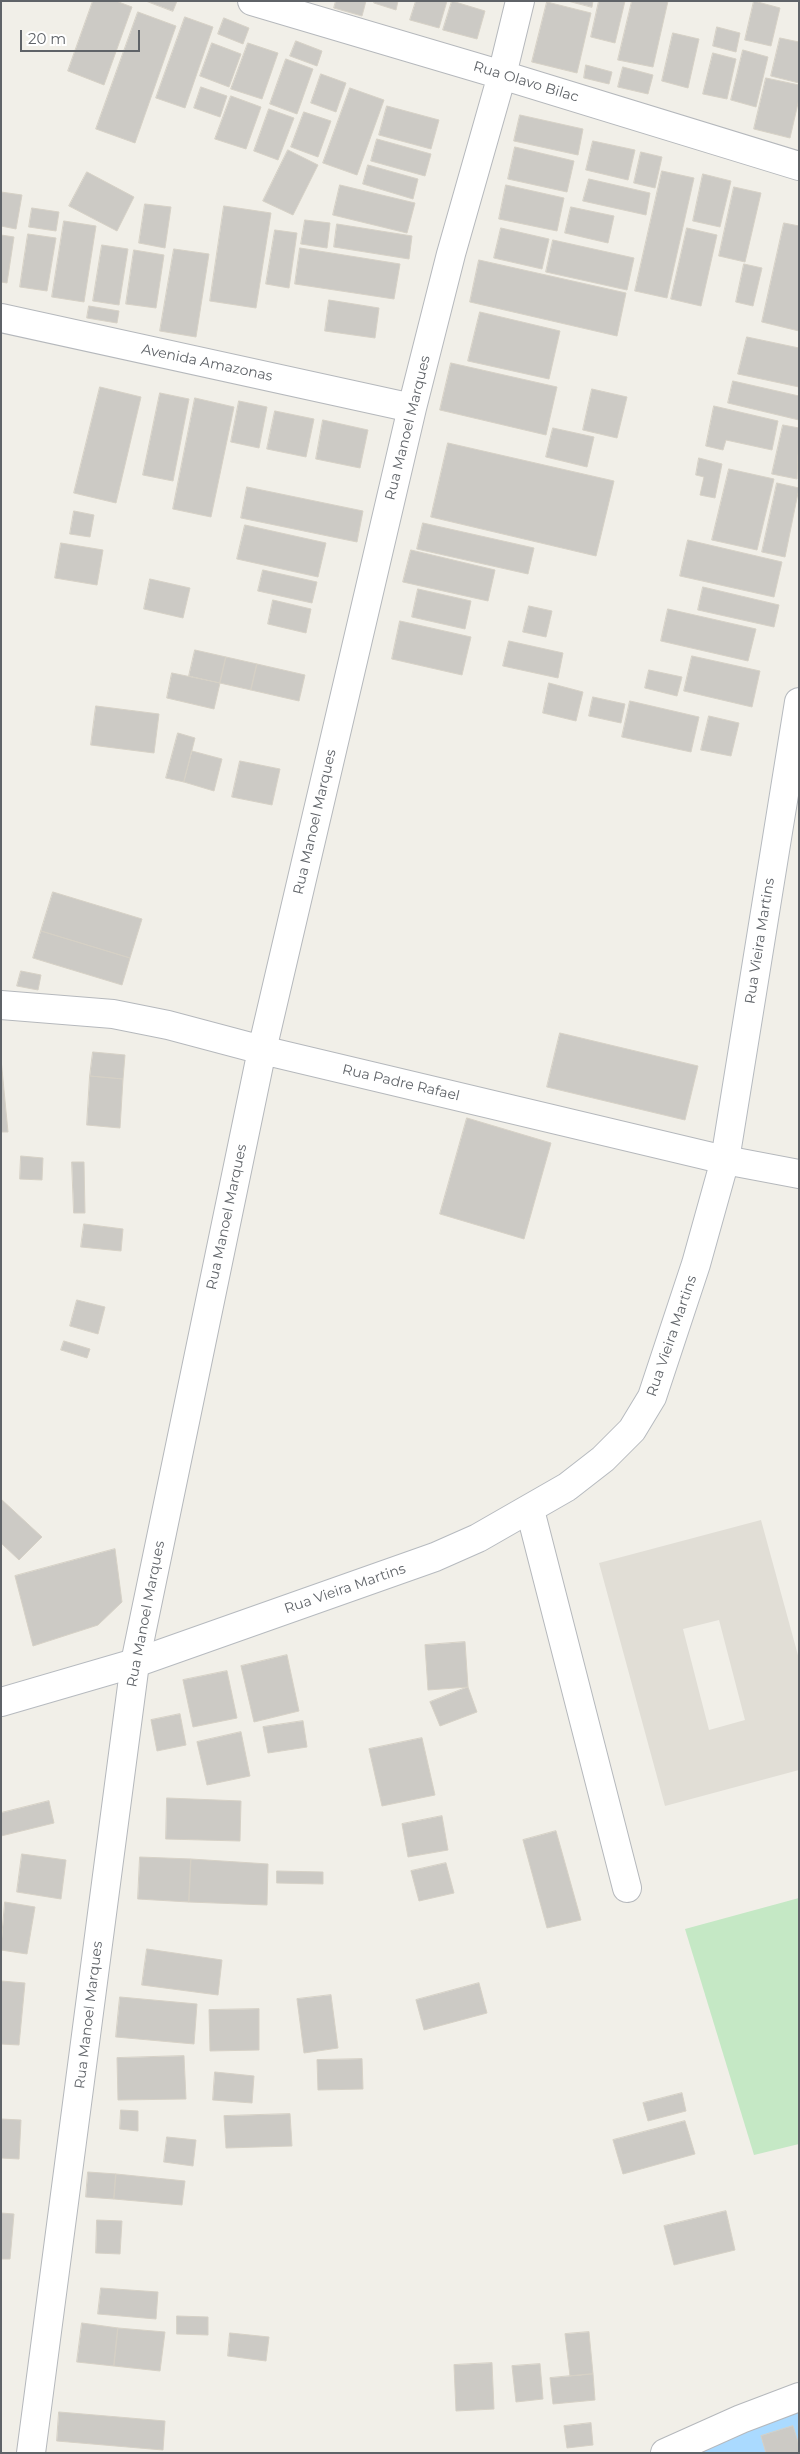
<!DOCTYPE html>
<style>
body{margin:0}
#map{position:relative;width:800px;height:2454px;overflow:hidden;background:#f1efe8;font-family:Montserrat,sans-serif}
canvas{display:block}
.frame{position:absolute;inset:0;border:2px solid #5f6368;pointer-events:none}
.scale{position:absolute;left:20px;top:30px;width:120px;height:22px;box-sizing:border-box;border:2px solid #5f6368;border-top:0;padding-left:6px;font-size:15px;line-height:18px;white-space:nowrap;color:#5f6368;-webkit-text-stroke:4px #fff;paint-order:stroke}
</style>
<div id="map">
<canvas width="800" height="2454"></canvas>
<div class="frame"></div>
<div class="scale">20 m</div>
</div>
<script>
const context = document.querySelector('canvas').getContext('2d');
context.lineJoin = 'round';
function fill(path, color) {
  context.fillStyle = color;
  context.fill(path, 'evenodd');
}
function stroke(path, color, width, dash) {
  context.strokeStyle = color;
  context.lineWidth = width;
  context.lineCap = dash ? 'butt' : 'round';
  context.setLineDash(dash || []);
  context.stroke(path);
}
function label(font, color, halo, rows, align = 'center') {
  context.font = font + ' Montserrat,sans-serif';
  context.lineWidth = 4.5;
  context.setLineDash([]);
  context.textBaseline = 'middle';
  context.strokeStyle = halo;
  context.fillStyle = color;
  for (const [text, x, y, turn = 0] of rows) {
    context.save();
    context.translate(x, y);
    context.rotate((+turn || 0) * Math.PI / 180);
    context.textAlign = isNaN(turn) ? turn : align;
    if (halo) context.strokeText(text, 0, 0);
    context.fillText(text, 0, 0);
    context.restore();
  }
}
fill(new Path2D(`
 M761,1520L799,1659V1770L665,1806L599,1563ZM719,1620L745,1720L709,1730L683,1629Z`), '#e1ded6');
fill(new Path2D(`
 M799,1898V2144L754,2155L685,1929Z`), '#c5e8c5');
fill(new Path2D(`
 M799,2383V2453H686L729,2411Z`), '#aadaff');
const building = new Path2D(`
 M93,1H116L132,7L104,85L68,71Z
 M146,1H177L173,11Z
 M336,1H366L362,16L334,8Z
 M375,1H398L396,10L374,3Z
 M416,1H447L439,28L410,20Z
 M452,1L485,11L477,39L443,30Z
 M568,1H593L592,7Z
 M599,1H625L615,43L591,37Z
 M632,1H668L653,67L618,60Z
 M754,1L780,8L771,46L745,40Z
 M547,2L591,13L577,73L532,62Z
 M138,12L176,26L135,143L96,129Z
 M185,17L213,27L185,108L156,98Z
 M224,18L249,28L243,44L218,34Z
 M717,27L740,33L736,52L713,46Z
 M673,33L699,39L688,88L662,81Z
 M780,38L799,42V83L771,76Z
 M296,41L322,51L317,66L290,56Z
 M212,43L241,54L229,87L200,76Z
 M248,43L278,53L262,99L231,89Z
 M743,50L768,57L756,107L731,100Z
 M713,53L736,59L727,99L703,94Z
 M286,59L313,69L297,114L270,104Z
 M586,65L612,72L609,84L584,78Z
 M623,67L653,75L648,94L618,87Z
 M321,74L346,83L336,112L311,103Z
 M766,78L799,85V99L790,138L754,129Z
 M201,87L227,96L220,117L194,108Z
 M350,88L384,100L357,175L323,163Z
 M231,96L261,107L246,149L215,139Z
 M387,106L439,120L431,149L379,135Z
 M269,109L294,118L278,160L254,151Z
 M304,112L331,121L318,157L291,147Z
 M520,115L583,129L578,155L514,141Z
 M377,139L431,154L425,176L371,161Z
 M593,141L635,150L628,180L586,170Z
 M515,147L574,161L567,192L508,179Z
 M288,150L318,165L293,215L263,201Z
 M641,152L662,157L655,188L634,183Z
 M368,165L418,179L413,199L363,184Z
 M662,171L694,178L667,298L635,291Z
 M87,172L134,197L117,231L69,206Z
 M703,174L731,181L720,227L693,221Z
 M589,179L650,193L646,215L583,201Z
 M340,185L415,203L407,233L333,215Z
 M506,185L564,198L557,231L499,219Z
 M734,187L761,193L745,262L719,256Z
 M1,192L22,195L16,229L1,226Z
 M145,204L171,207L165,248L139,243Z
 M224,206L271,213L256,308L210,301Z
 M571,207L614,216L608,243L565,233Z
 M32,208L59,212L56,231L29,227Z
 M305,220L330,223L327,248L301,244Z
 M64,221L96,226L84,302L52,297Z
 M784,223L799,226V331L762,322Z
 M337,224L412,236L409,259L334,247Z
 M501,228L549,239L542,269L494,258Z
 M687,228L717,235L701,306L671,299Z
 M275,230L297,233L289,288L266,284Z
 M28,234L56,238L47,291L20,287Z
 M1,235L14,237L7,283L1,282Z
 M553,240L634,258L627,290L546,272Z
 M102,245L128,249L119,305L93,301Z
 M300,248L400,264L394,299L295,284Z
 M174,249L209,254L196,337L160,331Z
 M134,250L164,255L156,308L126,304Z
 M479,260L626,293L617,336L470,302Z
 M744,264L762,268L753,306L736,302Z
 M329,300L379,308L375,338L325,331Z
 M89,306L119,311L117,323L87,318Z
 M480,312L560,331L549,379L468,361Z
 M747,337L799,348V387L738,374Z
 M451,363L557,387L546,435L440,410Z
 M733,381L799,396V420L728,403Z
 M100,387L141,397L116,503L74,493Z
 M592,389L627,397L617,438L583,430Z
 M160,393L189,399L173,481L143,475Z
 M195,398L234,407L211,517L173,509Z
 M239,401L267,407L259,448L231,442Z
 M714,406L778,421L772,450L726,440L723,450L706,446Z
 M275,411L314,419L306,457L267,449Z
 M323,420L368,430L360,468L316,459Z
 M783,425L799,428L797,479L772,474Z
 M553,428L594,437L587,467L546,457Z
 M448,443L614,481L596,556L431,517Z
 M699,458L722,464L715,498L700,495L704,477L696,475Z
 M729,469L774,479L757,550L712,540Z
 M777,483L799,488L785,557L762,552Z
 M247,487L363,511L357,542L241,518Z
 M74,511L94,515L90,537L70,534Z
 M423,523L534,548L528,574L417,549Z
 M245,525L326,543L318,577L237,559Z
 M688,540L782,562L774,597L680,576Z
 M61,543L103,550L97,585L55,578Z
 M411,550L495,570L488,601L403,582Z
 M263,570L317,582L312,603L258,591Z
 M150,579L190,588L183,618L144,609Z
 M703,587L779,605L774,627L698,610Z
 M418,589L471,601L465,629L412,617Z
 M273,600L311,609L306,633L268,624Z
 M529,606L552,611L546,637L523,632Z
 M668,609L756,629L748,661L661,641Z
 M400,621L471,637L462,675L392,659Z
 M509,641L563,653L558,678L503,666Z
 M195,650L226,657L220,683L189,676Z
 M692,656L760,671L752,707L684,691Z
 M226,657L257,664L251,690L220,683Z
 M257,664L305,675L299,701L251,690Z
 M649,670L682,677L677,696L645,688Z
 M172,673L220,683L214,709L167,698Z
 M549,683L583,692L576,721L543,713Z
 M593,697L625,704L621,723L589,716Z
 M630,701L699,717L691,752L622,737Z
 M96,706L159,714L154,753L91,745Z
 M709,716L739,723L731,756L701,750Z
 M178,733L195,738L184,782L166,778Z
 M192,751L222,759L214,791L184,782Z
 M240,761L280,769L272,805L232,797Z
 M53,892L142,919L130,958L41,931Z
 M41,931L130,958L122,985L33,958Z
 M21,971L41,975L38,990L17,986Z
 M560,1033L698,1066L685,1120L547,1087Z
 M93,1052L125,1055L123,1079L90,1076Z
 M1,1059L8,1132H1Z
 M90,1076L123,1079L120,1128L87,1125Z
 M467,1118L551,1143L524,1239L440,1214Z
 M21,1156L43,1158L42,1180L20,1179Z
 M72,1162H84L85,1213H74Z
 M84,1224L123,1229L121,1251L81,1247Z
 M77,1300L105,1307L98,1334L70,1326Z
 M64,1341L90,1349L87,1358L61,1350Z
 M1,1499L42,1537L19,1560L1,1543Z
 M115,1549L122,1602L98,1625L33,1646L15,1576Z
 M465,1642L468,1687L428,1690L425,1645Z
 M287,1655L299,1711L254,1722L241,1666Z
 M227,1671L237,1718L193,1727L183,1680Z
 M468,1687L477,1712L440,1726L430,1702Z
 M180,1714L186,1745L157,1751L151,1720Z
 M303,1721L307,1747L268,1753L263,1727Z
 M241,1732L250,1776L207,1785L197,1742Z
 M422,1738L435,1795L382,1806L369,1749Z
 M167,1798L241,1801L240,1841L166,1839Z
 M49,1801L54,1823L1,1836V1813Z
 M442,1816L448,1850L408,1857L402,1824Z
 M556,1831L581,1920L547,1928L523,1840Z
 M22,1854L66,1860L61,1899L17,1892Z
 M140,1857L191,1859L189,1902L138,1899Z
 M191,1859L268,1864L267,1905L189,1902Z
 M446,1863L454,1893L419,1901L411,1871Z
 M277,1871L323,1872V1884L277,1883Z
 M5,1902L35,1907L27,1954L1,1950Z
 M147,1949L222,1960L218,1995L142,1985Z
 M1,1981L25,1983L19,2045L1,2044Z
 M479,1983L487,2013L424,2030L416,2000Z
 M331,1995L338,2048L304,2053L297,1999Z
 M120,1997L197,2004L194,2044L116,2037Z
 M259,2009V2050L210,2051L209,2010Z
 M184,2056L186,2099L118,2100L117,2058Z
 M362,2059L363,2089L318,2090L317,2060Z
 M215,2072L254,2076L252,2103L213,2100Z
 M682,2093L686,2111L648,2121L643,2103Z
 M121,2110L138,2111V2131L120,2129Z
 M290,2114L292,2146L226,2148L224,2116Z
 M1,2119L21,2120L19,2159L1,2158Z
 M685,2121L695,2154L623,2174L613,2140Z
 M167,2137L196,2140L193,2166L164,2162Z
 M88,2172L116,2174L114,2199L86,2197Z
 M116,2174L185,2181L182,2205L114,2199Z
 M726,2211L735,2250L674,2265L664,2226Z
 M1,2213L14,2214L10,2259H1Z
 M97,2220L122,2221L120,2254L96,2253Z
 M101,2288L158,2292L156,2319L98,2314Z
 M177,2316L208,2317V2335L177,2334Z
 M82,2323L118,2328L114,2366L77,2362Z
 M118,2328L165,2332L160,2371L114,2366Z
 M589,2332L593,2374L570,2376L565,2334Z
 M230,2333L269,2337L266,2361L228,2356Z
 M492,2363L494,2409L456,2411L454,2365Z
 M540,2364L543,2399L516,2402L512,2366Z
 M593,2374L595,2400L553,2404L550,2378Z
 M59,2412L165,2421L163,2450L57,2441Z
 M591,2423L593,2445L567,2448L564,2426Z
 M793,2426L799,2445V2453H766L761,2436Z`);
fill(building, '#cccac5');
stroke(building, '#d6d1c6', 1);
const minor = new Path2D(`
 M252,1L502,75L799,166
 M1,318L412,408
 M1,1005L113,1014L168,1025L262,1050L725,1160L799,1174
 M530,1510L627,1888
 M31,2453L135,1663L262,1050L412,408L451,254L502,75L520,1
 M665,2453L741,2419L799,2397`);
const secondary = new Path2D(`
 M1,1702L135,1663L435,1557L478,1538L567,1487L603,1459L632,1430L652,1397L696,1264L725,1160L799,702`);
stroke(minor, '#b5b8bc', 30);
stroke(secondary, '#b6babf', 30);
stroke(minor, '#fff', 28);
stroke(secondary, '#fff', 28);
label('14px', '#5f6368', '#fff', [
 ["Rua Olavo Bilac",526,82,17],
 ["Avenida Amazonas",207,363,12],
 ["Rua Manoel Marques",408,428,-76],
 ["Rua Manoel Marques",315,822,-77],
 ["Rua Vieira Martins",760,941,-81],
 ["Rua Padre Rafael",401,1083,13],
 ["Rua Manoel Marques",227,1217,-78],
 ["Rua Vieira Martins",672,1336,-71],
 ["Rua Vieira Martins",345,1589,-19],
 ["Rua Manoel Marques",146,1614,-79],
 ["Rua Manoel Marques",89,2015,-83]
]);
</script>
